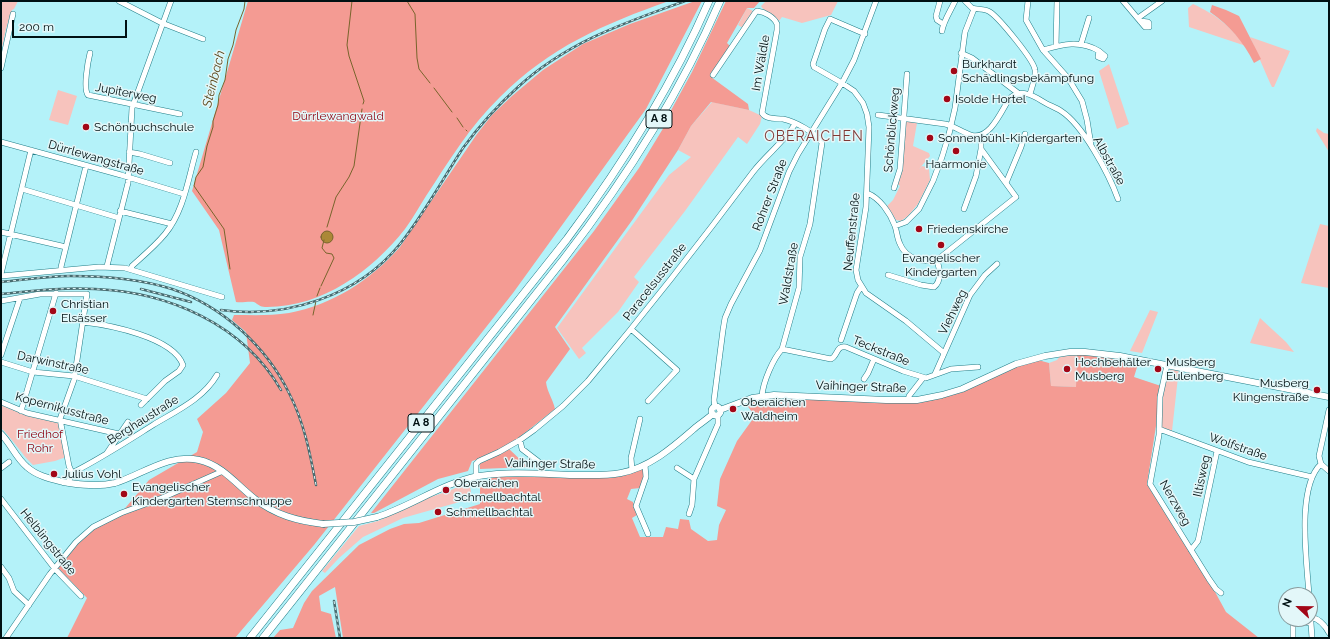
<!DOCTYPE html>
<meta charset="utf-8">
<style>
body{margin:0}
#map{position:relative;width:1330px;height:639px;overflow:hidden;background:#b4f2f9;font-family:Raleway,sans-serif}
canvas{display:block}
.frame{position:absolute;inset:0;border:2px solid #001113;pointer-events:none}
.north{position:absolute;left:1278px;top:587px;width:40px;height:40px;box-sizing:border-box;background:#e3f7f9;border:1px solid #889b9d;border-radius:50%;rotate:292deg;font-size:11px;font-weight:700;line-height:16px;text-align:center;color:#001113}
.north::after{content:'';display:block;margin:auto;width:14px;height:18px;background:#a20617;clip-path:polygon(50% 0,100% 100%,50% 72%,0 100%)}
.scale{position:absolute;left:12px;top:20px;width:115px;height:18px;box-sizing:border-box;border:2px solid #001113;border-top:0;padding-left:5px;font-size:12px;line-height:14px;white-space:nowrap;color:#001113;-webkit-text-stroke:3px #e3f7f9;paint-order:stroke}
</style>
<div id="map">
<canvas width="1330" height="639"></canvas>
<div class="frame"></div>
<div class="north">N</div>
<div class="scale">200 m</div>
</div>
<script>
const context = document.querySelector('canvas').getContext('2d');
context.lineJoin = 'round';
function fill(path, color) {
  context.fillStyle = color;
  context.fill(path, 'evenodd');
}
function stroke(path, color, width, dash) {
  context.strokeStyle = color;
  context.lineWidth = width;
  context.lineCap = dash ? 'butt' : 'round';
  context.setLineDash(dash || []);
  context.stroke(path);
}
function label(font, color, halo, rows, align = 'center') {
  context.font = font + ' Raleway,sans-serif';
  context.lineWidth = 3;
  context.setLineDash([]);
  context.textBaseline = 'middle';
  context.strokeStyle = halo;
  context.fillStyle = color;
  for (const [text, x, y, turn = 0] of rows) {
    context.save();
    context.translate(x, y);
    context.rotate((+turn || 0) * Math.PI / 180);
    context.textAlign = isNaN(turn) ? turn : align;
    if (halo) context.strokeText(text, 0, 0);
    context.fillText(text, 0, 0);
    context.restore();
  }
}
fill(new Path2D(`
 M1,1H18L14,9L12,10L6,29L1,53Z
 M766,1H838L831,15L802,23L782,17L779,21C775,15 765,13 761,6Z
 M1193,4C1217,15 1229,26 1246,46L1189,27L1188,8Z
 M747,8L753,11L743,28L738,25Z
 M1250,37L1290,51L1274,87H1272L1270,83Z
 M1109,64L1129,124L1117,129L1099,71Z
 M58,90L77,96L68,125L49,120Z
 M712,102L749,110L762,116L760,124L747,144L738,137L685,211L634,277L639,282L618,312L582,348L586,353L579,359L557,328L669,175L691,157L678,150L691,126Z
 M905,121L917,123L913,146L929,153L930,156L919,169L922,166L926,167L929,169L930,180L918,204L908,216L901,221L896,220L887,206L893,200L900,186L896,183Z
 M1317,128L1324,133L1329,134V152L1316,131Z
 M1320,224L1329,226V288L1301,283Z
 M1150,310L1158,312L1142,353L1130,351Z
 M1260,318L1286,342L1294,352L1250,343Z
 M1077,354L1076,387L1051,386L1049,363L1057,360L1061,355Z
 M1179,368L1172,431L1156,426L1158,401L1168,373L1171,369Z
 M1,405L26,415L59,423L66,457L55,461L33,465C21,454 13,439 1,428Z
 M464,484H469C471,490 472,493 470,499L403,518L363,537L339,558L325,573L322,571L359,526L378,521L424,499L449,491Z`), '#f7c3bd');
fill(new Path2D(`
 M248,1H669C604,24 550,47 500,97C470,126 449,161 426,196C419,207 413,218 405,229C372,271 321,308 265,307C260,307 258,304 254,302C249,301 242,303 236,302L219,230L192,191Z
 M695,1H702L646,109L513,293L314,545L235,638H67L87,598L59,569H55L86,532L121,513L149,480L197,452L203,432L197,419L226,393L250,363L246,332L232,320L234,315C252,315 270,316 289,313C332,305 371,280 400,247L477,134L492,115L512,96L543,70L583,44L630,24Z
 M726,1H760L754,8H747L727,43L730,46L713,71L711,77L748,104L749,110L711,102L691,126L678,150L633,219L555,327L570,349L546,382C547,392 553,399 555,409L507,447L528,467L480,469L479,459L472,461L468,471L438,479L374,513H371L594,231L639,168L670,117L669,114L692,72Z
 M1212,5L1226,10L1239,16L1261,59L1254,63C1243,41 1230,26 1210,12Z
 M1077,354L1100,356L1138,364L1134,377L1161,386L1158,401L1156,426L1147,484L1214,590L1226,612L1259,638H343L335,587L319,596L321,611L331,614L336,638H273L280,630L293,628L304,603L312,591L359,545L390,529L404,524L419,523L480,504V487L493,477L624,474L642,469L645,473L640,488L631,489L627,499L633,502L637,515L632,518L640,537H663L666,527L678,529L680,519L689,520L691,529L708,541L717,540L719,525L726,510L717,506L720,479L737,441L755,416L746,404L758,399L771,397L934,399L1018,365L1038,360L1049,363L1051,386L1076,387Z`), '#f49b93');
const water = new Path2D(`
 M321 237a6 6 0 1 1 12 0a6 6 0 1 1-12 0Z`);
fill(water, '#ab8837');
stroke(water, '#78642c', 1);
stroke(new Path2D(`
 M352,1L347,45L349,56L364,101L363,104
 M407,1L415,14L417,58L419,69L430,83
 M434,88L452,112
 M457,118L463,127
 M466,130L467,131
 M327,227L336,197L349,177L354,166L362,109
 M230,269L224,229L194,186L196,177L203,167L207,146L213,127V121L218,105L219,95L225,80L228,59L233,45L236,30L244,9L245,1
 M321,286L334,258L332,254L326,253L322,248L324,240
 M317,296L320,288
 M313,315L316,301`), '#78642c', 1);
const minor = new Path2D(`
 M119,1L162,23L203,39
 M940,1L936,16L937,20L943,24
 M965,1L972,8C978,10 984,8 990,12C999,18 1034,60 1035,70C1036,77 1032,87 1030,94
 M1028,1L1026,20L1043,50L1068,78L1082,101L1087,120L1091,145
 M1123,1L1145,27H1149V23L1148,22L1140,21
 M1138,18L1162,1
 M942,31C943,22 951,10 955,1
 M865,34L830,19L825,29L813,64L814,67L842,83L854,91L863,103L867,114L869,127L866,207L856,270L858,280L866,293L906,321L944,353
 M1081,44L1089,18
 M1056,46L1057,1
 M1043,50C1063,44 1080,40 1099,51L1098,57L1103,59L1105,56L1099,51
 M90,53C88,61 83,89 88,95L180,114
 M961,53L972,58L1018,93
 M1,68L13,14
 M713,75L755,13L757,11C765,12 774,17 777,24V30L762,113C767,120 775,118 783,119C794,121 817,133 822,143L810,224L800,257L799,288L782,349C773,359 763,382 762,396
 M878,115L945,124C954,126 962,132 971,135C989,141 1001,112 1009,99C1020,89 1031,94 1042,101C1048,105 1055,107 1061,111C1083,125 1109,174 1118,199
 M1,142L121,175L184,194
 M129,152L140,154L170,163
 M1006,183L1021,147L1025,134
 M894,188L900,169L907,74
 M22,189L119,218
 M867,193C880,198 890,213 895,226C897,232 897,238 900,244C906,259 923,263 937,260L1016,197L981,149V136
 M964,209L976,176L981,149
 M120,211L172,224
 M895,226L906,222L919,209L933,181L942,157L949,134L955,108L965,32L974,9
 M1,232L66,247
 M107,266L128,183L132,108L171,1
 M131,269L132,266C143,256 155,246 165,234C184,211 188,179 196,152
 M61,270V267L86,166
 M1,274L31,150
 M888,275L921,285L934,287C942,281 940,270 937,260
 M1,276L99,267L125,268L222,297
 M1,301L40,294H87L74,380L60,419L69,466L72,473L68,483
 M83,322C109,325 173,337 183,365L179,371L165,381L141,405
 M631,329L677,370L648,401
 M841,340L857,293L861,287
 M782,349L831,359C838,356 836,345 846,347L903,371L926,378L951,369L978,367
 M1,355L20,298
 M1,362L33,372L74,376L147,399
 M1167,365L1160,397L1159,435L1150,484L1209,579L1216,589L1221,593
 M935,374L970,295L985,275L997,264
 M864,379L868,373L874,359
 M908,400L909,396L923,378
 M1,402L27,413L119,434
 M715,407L714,400L723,330L725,318L731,304L760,250L789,172L798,154L842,83L854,60L876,1
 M1329,410L1319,456L1321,464L1329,471
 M21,411L56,293
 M1159,429L1248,462L1312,477
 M520,440L522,449L539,462
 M107,453L128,422
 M645,465L646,477L636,506L648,534
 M1,468L9,462
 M677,468L694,479
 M632,470L631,458L640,419
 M72,473C100,459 126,442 153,425C176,411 203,399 217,375
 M476,477V464L479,461L499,452L520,440L534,430L563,406L588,381C645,313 700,243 753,172C766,155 784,142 795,124
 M1,499L55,569L81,596
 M689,514L692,505L694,479L718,424V415
 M1191,550L1198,541L1217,451
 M1,567L9,578L14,591L29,605
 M1309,595C1307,563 1296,487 1321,464
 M1310,608L1312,638
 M1311,617C1319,619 1325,625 1329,633
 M6,638L50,574L76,542L93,527L121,513L162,498L223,471
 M1293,638V623L1297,621L1311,623`);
const major = new Path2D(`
 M711.5 411a4.5 4.5 0 1 1 9 0a4.5 4.5 0 1 1-9 0Z
 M720,410L752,398L774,395L886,400H917L942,395L962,389L1016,364L1045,356L1070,352H1085L1120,356L1329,397
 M1,434C11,444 16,458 27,467C37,476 51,479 63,482C81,485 98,487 115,483C142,475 168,453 199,460C222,465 237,485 255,499C275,515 298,521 323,524
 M377,517C412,506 442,483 479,476C510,471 542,474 573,475C589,475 605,476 621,473C651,467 674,446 696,427C701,423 707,419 713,414`);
const highway = new Path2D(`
 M250,638L567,239C623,164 672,86 709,1
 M263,638L563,260C625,180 680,94 720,1`);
stroke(minor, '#217e88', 6);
stroke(major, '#217e88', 7);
stroke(highway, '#217e88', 8);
stroke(minor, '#fff', 5);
stroke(major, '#fff', 6);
stroke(highway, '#fff', 7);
const rail = new Path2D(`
 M1,282C24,280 47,276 70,276C104,276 140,279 172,289C222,306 266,346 289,393C304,422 310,453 316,485
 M141,289L191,302
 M1,294C32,291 63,287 95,289C168,292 243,324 281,390
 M221,310C286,319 358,296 400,244C424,214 442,180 463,148C479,126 497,106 518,87C567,42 624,23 685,1
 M334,601L340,638`);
stroke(rail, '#486b6f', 2.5);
stroke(rail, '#e3f7f9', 1, [3]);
const majorBridge = new Path2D(`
 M323,524L354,522L377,517`);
stroke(majorBridge, '#217e88', 7, []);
stroke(majorBridge, '#fff', 6);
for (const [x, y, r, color] of [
 [954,71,4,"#a20617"],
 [947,99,4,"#a20617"],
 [86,127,4,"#a20617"],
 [930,138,4,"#a20617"],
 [956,151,4,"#a20617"],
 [919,229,4,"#a20617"],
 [941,245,4,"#a20617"],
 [53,311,4,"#a20617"],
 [1067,369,4,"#a20617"],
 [1158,369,4,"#a20617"],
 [1317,390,4,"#a20617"],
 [733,409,4,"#a20617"],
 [54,474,4,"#a20617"],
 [446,490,4,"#a20617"],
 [124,494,4,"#a20617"],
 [438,512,4,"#a20617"]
]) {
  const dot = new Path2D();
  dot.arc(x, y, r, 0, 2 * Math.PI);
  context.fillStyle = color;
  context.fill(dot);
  stroke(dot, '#e3f7f9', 1.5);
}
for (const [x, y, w] of [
 [659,119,26],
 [421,423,26]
]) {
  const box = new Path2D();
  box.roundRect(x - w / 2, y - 9, w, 18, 3);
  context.fillStyle = '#e3f7f9';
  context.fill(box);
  stroke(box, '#001113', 1);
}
label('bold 11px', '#001113', null, [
 ["A 8",659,119],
 ["A 8",421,423]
]);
label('12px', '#001113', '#e3f7f9', [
 ["Im Wäldle",761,63,-80],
 ["Jupiterweg",126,93,11],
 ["Schönblickweg",892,130,-85],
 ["Dürrlewangstraße",96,158,16],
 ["Albstraße",1109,161,61],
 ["Rohrer Straße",770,195,-69],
 ["Neuffenstraße",852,232,-84],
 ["Waldstraße",789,274,-80],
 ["Paracelsusstraße",655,282,-52],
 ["Viehweg",953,312,-64],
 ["Teckstraße",881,351,22],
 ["Darwinstraße",53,363,12],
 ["Vaihinger Straße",861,387,2],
 ["Kopernikusstraße",62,409,15],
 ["Berghaustraße",143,420,-32],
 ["Wolfstraße",1238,447,19],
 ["Vaihinger Straße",550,464,1],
 ["Iltisweg",1202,476,-78],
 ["Nerzweg",1175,503,60],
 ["Helblingstraße",48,542,51]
]);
label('12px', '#001113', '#e3f7f9', [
 ["Burkhardt",962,64],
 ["Schädlingsbekämpfung",962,78],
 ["Isolde Hortel",955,99],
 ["Schönbuchschule",94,127],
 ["Sonnenbühl-Kindergarten",938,138],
 ["Haarmonie",956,164,"center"],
 ["Friedenskirche",927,229],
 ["Evangelischer",941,258,"center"],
 ["Kindergarten",941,272,"center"],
 ["Christian",61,304],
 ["Elsässer",61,318],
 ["Hochbehälter",1075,362],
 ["Musberg",1075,376],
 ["Musberg",1166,362],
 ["Eulenberg",1166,376],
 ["Musberg",1309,383,"right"],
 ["Klingenstraße",1309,397,"right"],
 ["Oberaichen",741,402],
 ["Waldheim",741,416],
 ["Julius Vohl",62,474],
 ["Oberaichen",454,483],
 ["Schmellbachtal",454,497],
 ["Evangelischer",132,487],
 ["Kindergarten Sternschnuppe",132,501],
 ["Schmellbachtal",446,512]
], 'left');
label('12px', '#900614', '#e3f7f9', [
 ["Dürrlewangwald",338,116],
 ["Friedhof",40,434],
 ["Rohr",40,448]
]);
label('italic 13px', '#5e4b20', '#e3f7f9', [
 ["Steinbach",214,79,-76]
]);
context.letterSpacing = '1px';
label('14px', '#803834', '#e3f7f9', [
 ["OBERAICHEN",814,137]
]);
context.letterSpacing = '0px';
</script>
